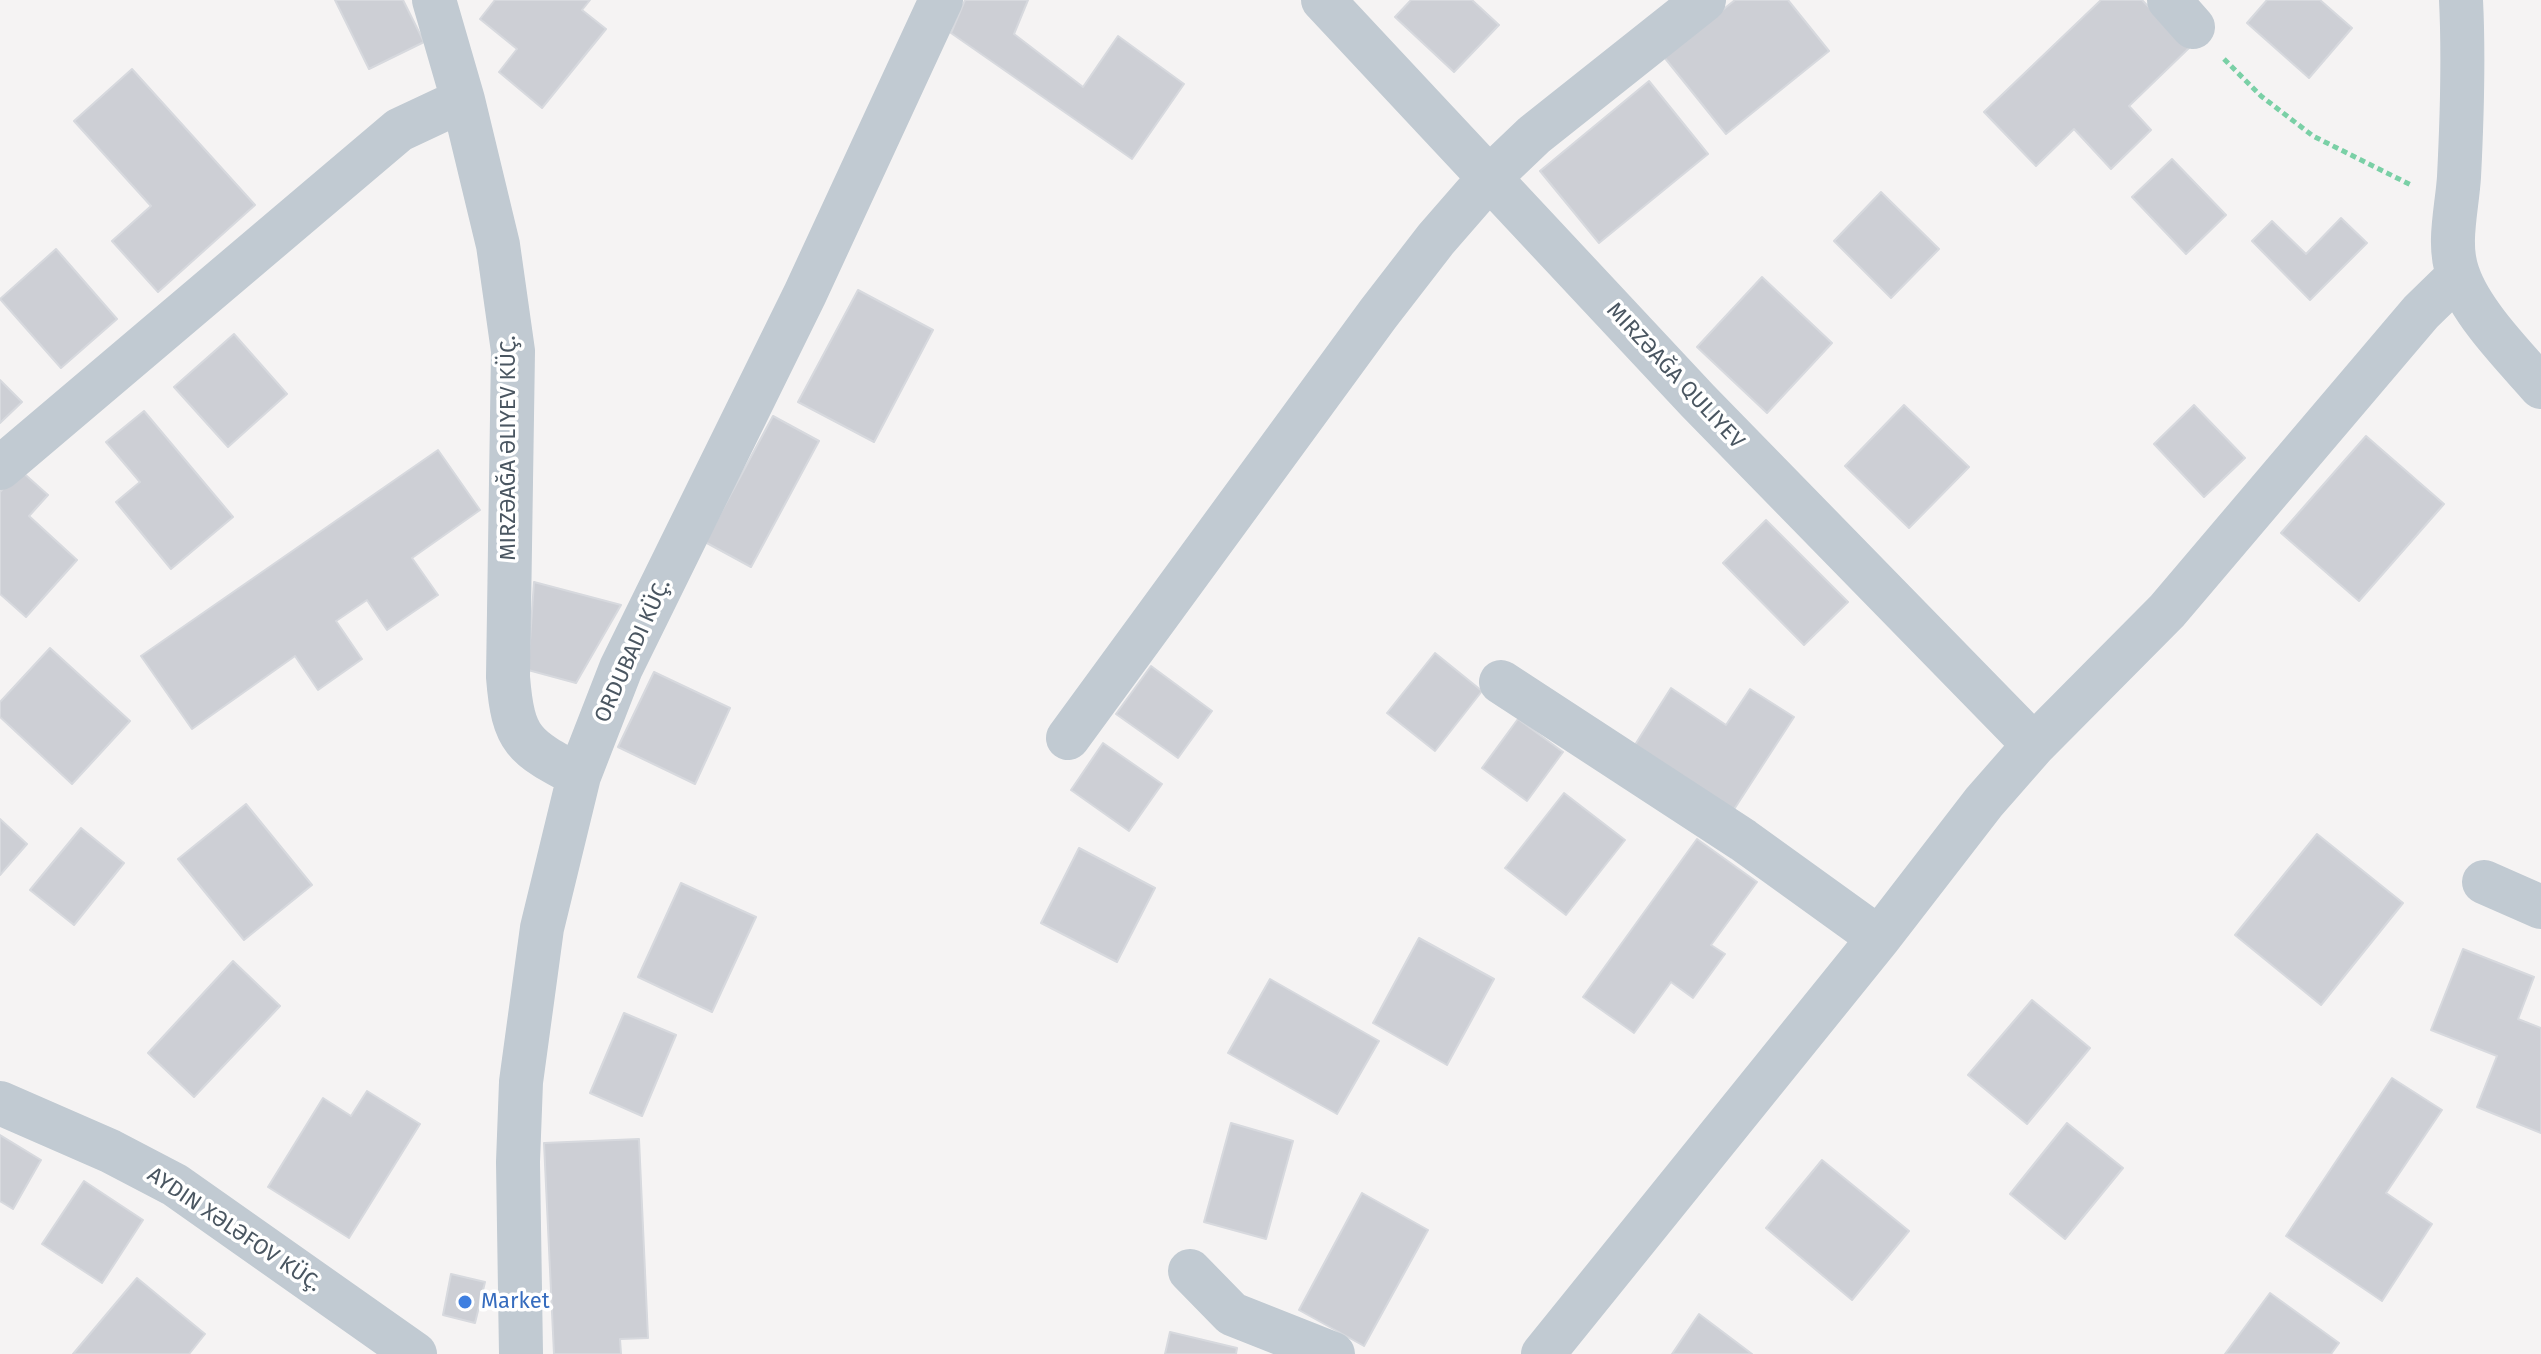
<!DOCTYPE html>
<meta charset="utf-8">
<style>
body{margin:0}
canvas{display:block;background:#f5f3f3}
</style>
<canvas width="2541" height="1354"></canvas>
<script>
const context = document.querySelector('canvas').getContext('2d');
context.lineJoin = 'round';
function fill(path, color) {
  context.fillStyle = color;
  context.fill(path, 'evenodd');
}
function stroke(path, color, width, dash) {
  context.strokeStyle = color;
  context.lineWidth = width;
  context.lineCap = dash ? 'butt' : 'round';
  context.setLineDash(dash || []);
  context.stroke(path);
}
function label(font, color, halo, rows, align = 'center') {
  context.font = font + ' "Fira Sans",sans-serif';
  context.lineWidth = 7;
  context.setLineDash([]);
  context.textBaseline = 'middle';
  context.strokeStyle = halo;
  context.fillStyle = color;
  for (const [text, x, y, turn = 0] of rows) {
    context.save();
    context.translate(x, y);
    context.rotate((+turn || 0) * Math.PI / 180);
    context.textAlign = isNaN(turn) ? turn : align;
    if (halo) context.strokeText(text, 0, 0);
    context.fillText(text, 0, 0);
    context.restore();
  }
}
const building = new Path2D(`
 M335,0H403L424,42L369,69Z
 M495,0H590L582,10L606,29L542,108L499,72L517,49L480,19Z
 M965,0H1028L1014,34L1083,87L1118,36L1184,84L1132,159L951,33Z
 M1411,0H1472L1499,25L1454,72L1395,17Z
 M1735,0H1788L1829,51L1726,134L1664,57Z
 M2101,0H2142L2189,48L2129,106L2151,130L2111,169L2074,129L2036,166L1984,112Z
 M2267,0H2320L2352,28L2309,78L2247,23Z
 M132,69L255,205L158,292L112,241L151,206L74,121Z
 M1649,81L1708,154L1599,243L1540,171Z
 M2172,159L2226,215L2186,254L2132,197Z
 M1881,192L1939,249L1891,298L1834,241Z
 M2341,218L2367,243L2310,300L2252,241L2272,221L2306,254Z
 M56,249L117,319L61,368L0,299Z
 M1762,277L1832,343L1767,413L1697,347Z
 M858,290L933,330L874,442L798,402Z
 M234,334L287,394L228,447L174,387Z
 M0,380L22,402L0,423Z
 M1904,405L1969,467L1909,528L1845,466Z
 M2194,405L2245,458L2204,497L2154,444Z
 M144,411L233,517L171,569L116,502L140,482L106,442Z
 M773,416L819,441L751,567L705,542Z
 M2366,436L2444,504L2359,601L2281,533Z
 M438,450L480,510L412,558L438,595L387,630L367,600L336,621L362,659L318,690L295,656L192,729L141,656Z
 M20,470L48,495L29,516L77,560L26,617L0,594V492Z
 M1766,520L1848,602L1804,645L1723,563Z
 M534,582L621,605L576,683L528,670Z
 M50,648L130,721L72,784L0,717V702Z
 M1435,653L1482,691L1435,751L1387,713Z
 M1151,666L1212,711L1178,758L1116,714Z
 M654,672L730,708L695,784L618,747Z
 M1671,688L1726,725L1750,689L1794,717L1731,814L1633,748Z
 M1518,719L1563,752L1527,801L1482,768Z
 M1103,743L1162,784L1129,831L1071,790Z
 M1564,793L1625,840L1566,915L1505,868Z
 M246,804L312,885L244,940L178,859Z
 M0,819L27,844L0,875Z
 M81,828L124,863L74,925L30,890Z
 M2317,834L2403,903L2321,1005L2235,935Z
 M1697,839L1757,882L1711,945L1725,954L1693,998L1671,982L1634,1033L1583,997Z
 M1079,848L1155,888L1117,962L1041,923Z
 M681,883L756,917L712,1012L638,977Z
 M1419,938L1494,979L1447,1065L1373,1023Z
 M2463,949L2534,977L2518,1019L2541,1028V1133L2477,1107L2497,1056L2431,1030Z
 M233,961L280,1006L194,1097L148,1053Z
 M1270,979L1379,1041L1337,1114L1228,1053Z
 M2032,1000L2090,1048L2027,1124L1968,1075Z
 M624,1013L676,1035L642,1116L590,1093Z
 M2392,1078L2442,1110L2386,1193L2432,1224L2382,1301L2286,1236Z
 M367,1091L420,1124L349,1238L268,1187L323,1098L351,1116Z
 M1231,1123L1293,1141L1266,1239L1204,1222Z
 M2067,1123L2123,1168L2065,1239L2010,1194Z
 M0,1135L41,1160L13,1209L0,1201Z
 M639,1139L648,1338L620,1339L621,1354H554L544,1143Z
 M1822,1160L1909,1231L1852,1300L1766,1228Z
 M84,1181L143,1220L102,1283L42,1244Z
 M1362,1193L1428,1230L1364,1346L1299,1310Z
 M451,1274L485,1282L475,1323L443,1315Z
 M137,1278L205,1334L189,1354H73Z
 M2270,1293L2339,1343L2331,1354H2225Z
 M1699,1314L1752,1354H1672Z
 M1170,1332L1237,1348L1236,1354H1165Z`);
fill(building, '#cdcfd5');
stroke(building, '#d7d9de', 2);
stroke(new Path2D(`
 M2224,59L2261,96L2313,136L2413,186`), '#7ad0a6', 5, [6, 4]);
stroke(new Path2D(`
 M434,0L463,100L498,245L513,351L508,677C513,741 524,747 579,776
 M1323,0L1698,401L2034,745
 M2169,0L2193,27
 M2461,0C2464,59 2462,118 2459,177C2457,209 2447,244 2458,274C2471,313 2514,356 2541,387
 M0,468L399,130L463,100
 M1501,682L1743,840L1879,938
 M1068,738L1378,314L1436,239L1490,177L1534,135L1704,0
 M2484,882L2541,907
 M0,1103L110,1151L175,1185L415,1354
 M1190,1271L1232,1314L1333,1354
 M521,1354L518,1162L521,1082L542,928L579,776L621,668L805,294L941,0
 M1543,1354L1879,938L1984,802L2034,745L2167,611L2421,312L2458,276`), '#c1cad2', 44);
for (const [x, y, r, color] of [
 [465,1302,8,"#3f7fe0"]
]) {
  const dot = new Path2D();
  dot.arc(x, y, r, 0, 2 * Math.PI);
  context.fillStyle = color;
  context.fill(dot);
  stroke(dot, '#fff', 3);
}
label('22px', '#4a5661', '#fff', [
 ["MIRZƏAĞA QULIYEV",1675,376,47],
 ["MIRZƏAĞA ƏLIYEV KÜÇ.",509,448,-90],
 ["ORDUBADI KÜÇ.",633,651,-66],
 ["AYDIN XƏLƏFOV KÜÇ.",234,1230,34]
]);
label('22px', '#366cbe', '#fff', [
 ["Market",481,1302]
], 'left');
</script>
